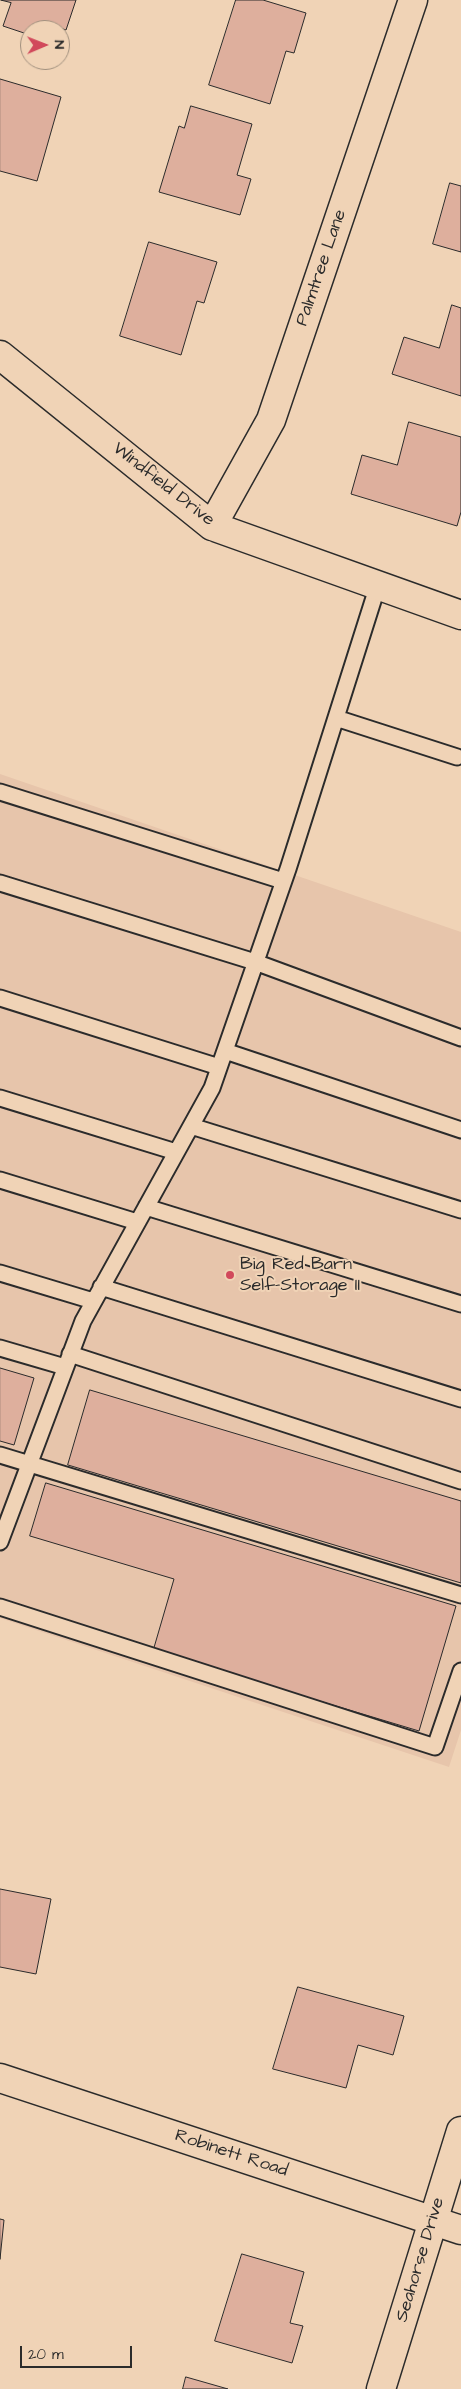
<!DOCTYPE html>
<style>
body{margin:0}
#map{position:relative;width:461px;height:2389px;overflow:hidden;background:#f0d3b6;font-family:"Architects Daughter",sans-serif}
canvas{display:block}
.north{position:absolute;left:20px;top:20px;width:50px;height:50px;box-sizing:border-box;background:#f0d3b6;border:1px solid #a1907e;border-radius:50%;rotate:89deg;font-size:14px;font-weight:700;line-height:20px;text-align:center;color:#2b2b2b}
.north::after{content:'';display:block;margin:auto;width:18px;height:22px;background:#d1495b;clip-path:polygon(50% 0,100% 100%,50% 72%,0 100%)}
.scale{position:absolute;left:20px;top:2346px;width:112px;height:22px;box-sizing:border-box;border:2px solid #2b2b2b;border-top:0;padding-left:6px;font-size:15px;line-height:18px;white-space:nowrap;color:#2b2b2b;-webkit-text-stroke:4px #f0d3b6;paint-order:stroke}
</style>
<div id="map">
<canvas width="461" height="2389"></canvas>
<div class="north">N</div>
<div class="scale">20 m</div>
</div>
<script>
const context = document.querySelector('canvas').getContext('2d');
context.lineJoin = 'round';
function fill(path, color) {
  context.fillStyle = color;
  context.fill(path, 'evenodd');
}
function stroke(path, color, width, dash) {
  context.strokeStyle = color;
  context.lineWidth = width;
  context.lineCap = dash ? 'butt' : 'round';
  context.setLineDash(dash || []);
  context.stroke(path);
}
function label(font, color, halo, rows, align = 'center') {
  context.font = font + ' "Architects Daughter",sans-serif';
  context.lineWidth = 4;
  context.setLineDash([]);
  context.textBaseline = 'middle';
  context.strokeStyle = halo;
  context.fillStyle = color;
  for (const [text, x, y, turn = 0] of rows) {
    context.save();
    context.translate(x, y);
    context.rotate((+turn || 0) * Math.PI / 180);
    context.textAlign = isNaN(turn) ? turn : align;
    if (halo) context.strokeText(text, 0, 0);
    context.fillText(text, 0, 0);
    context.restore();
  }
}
fill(new Path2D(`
 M0,774L461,932V1730L449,1767L0,1618Z`), '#e7c5ab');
const building = new Path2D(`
 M1,0H76L66,30L43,22L41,30H30V35L3,26L11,3Z
 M236,0H263L306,13L294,53L286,51L270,104L209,85Z
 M0,79L61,97L37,181L0,171Z
 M191,106L252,124L237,175L251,179L240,215L159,192L179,126L184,128Z
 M450,183L461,186V252L433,244Z
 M149,242L217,262L204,303L197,301L181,355L120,336Z
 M452,305L461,308V396L392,374L404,337L439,348Z
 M409,422L461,437V512L457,526L351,494L362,455L397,465Z
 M0,1368L34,1378L14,1445L0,1441Z
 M90,1390L461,1501V1583L68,1465Z
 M46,1483L456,1606L419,1731L153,1651L174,1579L30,1536Z
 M0,1889L51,1899L36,1974L0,1967Z
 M298,1987L404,2016L393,2055L358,2045L346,2088L273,2069Z
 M0,2219L4,2220L0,2259Z
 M242,2254L304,2272L290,2323L303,2326L292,2363L215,2341Z
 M186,2377L228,2389H183Z`);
fill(building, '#deaf9d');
stroke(building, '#2b2b2b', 1);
const lane = new Path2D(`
 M336,718L457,757
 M0,792L283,881
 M0,883L255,962L461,1038
 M0,998L219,1067
 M225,1051L461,1130
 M0,1098L176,1152
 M191,1126L461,1210
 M0,1180L137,1222
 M146,1207L461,1304
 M0,1273L93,1301
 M101,1287L461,1399
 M0,1348L65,1367
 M70,1354L461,1481
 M0,1455L461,1595
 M0,1542L83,1321L212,1088L288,869L378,585
 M0,1607L435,1747L461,1671`);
const street = new Path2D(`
 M0,355L212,526L461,615
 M212,526L271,420L413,0
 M381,2389L461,2131`);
const secondary = new Path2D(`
 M0,2078L461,2230`);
stroke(lane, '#2b2b2b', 19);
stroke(street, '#2b2b2b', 31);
stroke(secondary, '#2b2b2b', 31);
stroke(lane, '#f0d3b6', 15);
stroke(street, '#f0d3b6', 28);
stroke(secondary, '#f0d3b6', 28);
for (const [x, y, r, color] of [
 [230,1275,5,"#d1495b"]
]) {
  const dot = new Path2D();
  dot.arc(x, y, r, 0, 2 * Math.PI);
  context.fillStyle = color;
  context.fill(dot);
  stroke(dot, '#f0d3b6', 2);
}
label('18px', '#2b2b2b', '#f0d3b6', [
 ["Palmtree Lane",322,268,-71],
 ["Windfield Drive",163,485,38],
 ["Robinett Road",231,2154,18],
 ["Seahorse Drive",421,2260,-73]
]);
label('18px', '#2b2b2b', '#f0d3b6', [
 ["Big Red Barn",240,1265],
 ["Self-Storage II",240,1286]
], 'left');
</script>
